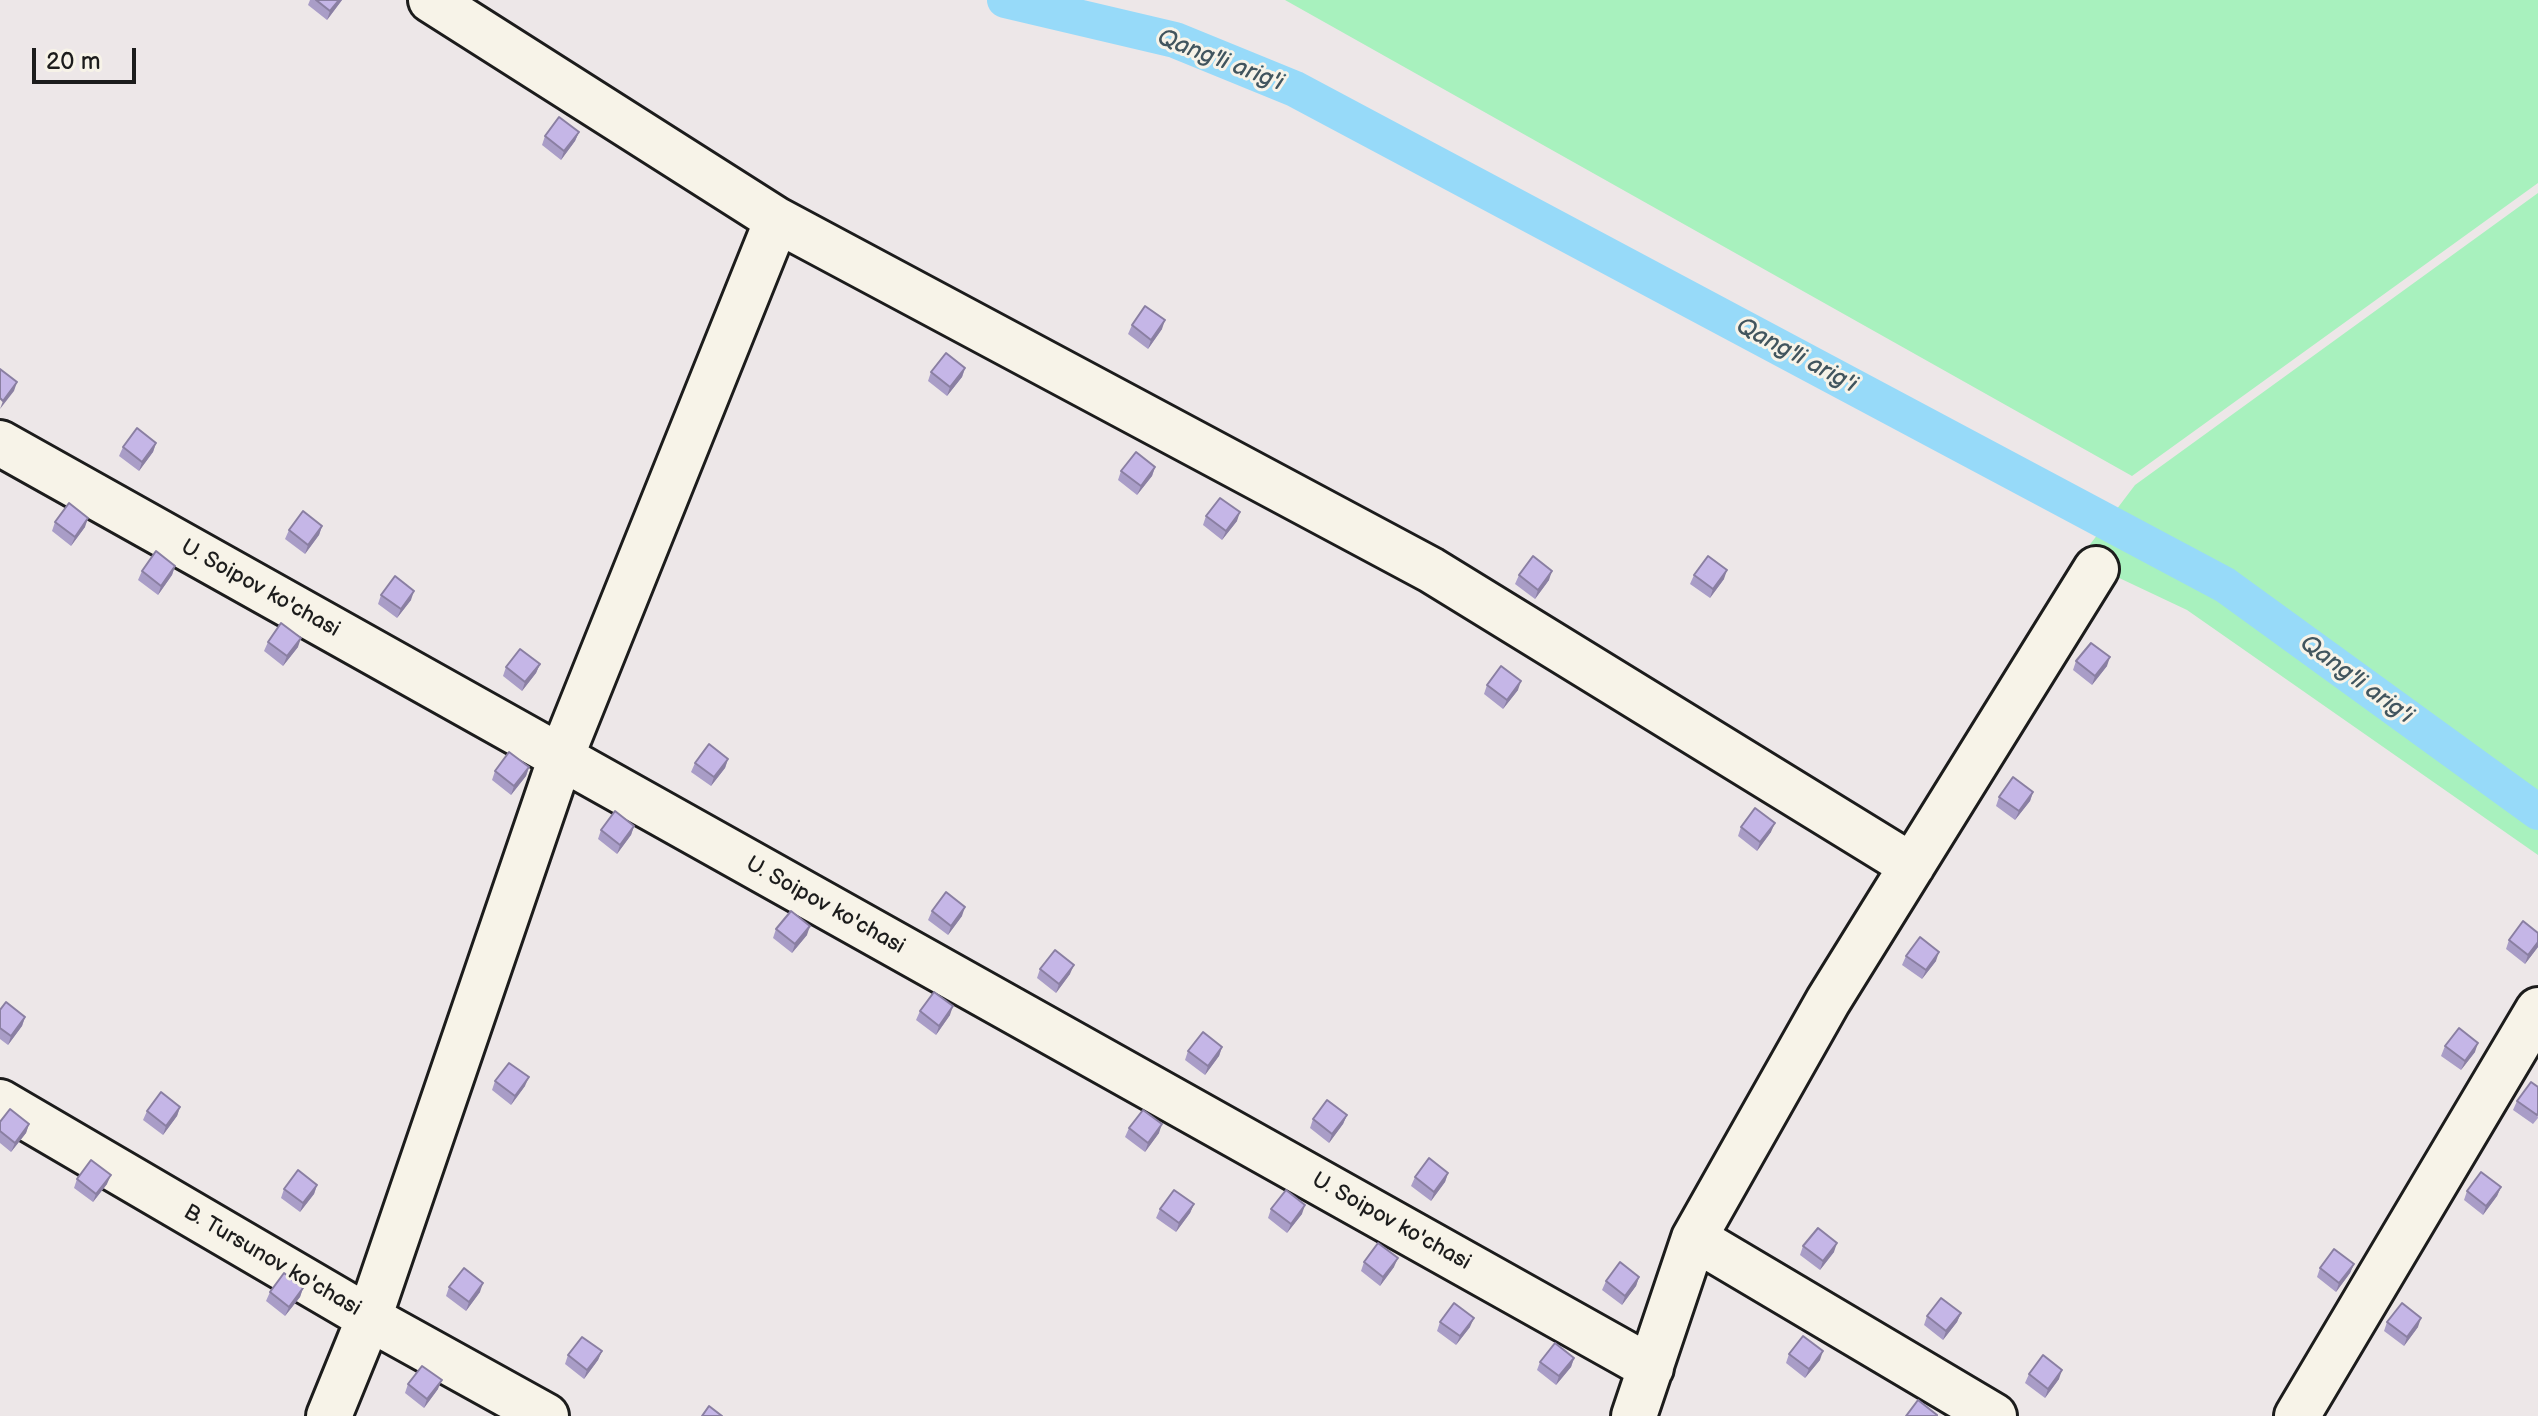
<!DOCTYPE html>
<style>
body{margin:0}
#map{position:relative;width:2538px;height:1416px;overflow:hidden;background:#ede7e8;font-family:"Balsamiq Sans",sans-serif}
canvas{display:block}
.scale{position:absolute;left:32px;top:48px;width:104px;height:36px;box-sizing:border-box;border:4px solid #1c1c1c;border-top:0;padding-left:10px;font-size:24px;line-height:28px;white-space:nowrap;color:#1c1c1c;-webkit-text-stroke:6px #f7f3e8;paint-order:stroke}
</style>
<div id="map">
<canvas width="2538" height="1416"></canvas>
<div class="scale">20 m</div>
</div>
<script>
const context = document.querySelector('canvas').getContext('2d');
context.lineJoin = 'round';
function fill(path, color) {
  context.fillStyle = color;
  context.fill(path, 'evenodd');
}
function stroke(path, color, width, dash) {
  context.strokeStyle = color;
  context.lineWidth = width;
  context.lineCap = dash ? 'butt' : 'round';
  context.setLineDash(dash || []);
  context.stroke(path);
}
function label(font, color, halo, rows, align = 'center') {
  context.font = font + ' "Balsamiq Sans",sans-serif';
  context.lineWidth = 6;
  context.setLineDash([]);
  context.textBaseline = 'middle';
  context.strokeStyle = halo;
  context.fillStyle = color;
  for (const [text, x, y, turn = 0] of rows) {
    context.save();
    context.translate(x, y);
    context.rotate((+turn || 0) * Math.PI / 180);
    context.textAlign = isNaN(turn) ? turn : align;
    if (halo) context.strokeText(text, 0, 0);
    context.fillText(text, 0, 0);
    context.restore();
  }
}
fill(new Path2D(`
 M1285,0H2538V183L2132,476Z
 M2538,193V855L2187,610L2079,559L2135,485Z`), '#a8f1be');
stroke(new Path2D(`
 M1005,0L1175,40L1295,89L2225,585L2538,812`), '#97daf9', 36);
const minor = new Path2D(`
 M431,0L777,220
 M0,443L1651,1368
 M0,1102L369,1318L546,1416
 M1694,1238L1994,1416
 M329,1416L369,1318L561,757L777,220L1431,570L1912,866
 M1634,1416L1694,1238L1828,1001L2096,569
 M2297,1416L2538,1010`);
stroke(minor, '#1c1c1c', 50);
stroke(minor, '#f7f3e8', 44);
fill(new Path2D(`
 M310,0H342L327,20L308,5Z
 M579,132L575,141L561,160L542,145L545,136Z
 M1132,325L1162,329L1148,349L1128,334Z
 M965,368L962,377L947,396L928,381L931,372Z
 M156,443L153,452L139,471L119,456L123,447Z
 M1155,467L1152,476L1137,495L1118,480L1121,471Z
 M1206,516L1237,521L1222,540L1203,525Z
 M55,522L85,527L71,546L52,531Z
 M322,526L319,535L305,554L285,539L289,530Z
 M175,566L172,575L158,595L138,580L142,571Z
 M1519,575L1549,580L1535,599L1515,584Z
 M1694,575L1724,579L1710,598L1690,584Z
 M381,595L411,600L397,618L378,604Z
 M268,642L298,647L283,666L264,651Z
 M2076,661L2107,666L2092,685L2073,670Z
 M540,664L536,673L522,691L503,676L506,667Z
 M1487,685L1518,690L1503,709L1484,694Z
 M728,759L725,768L711,786L691,772L695,763Z
 M529,767L526,776L511,795L492,780L495,771Z
 M2033,792L2030,801L2015,820L1996,806L1999,797Z
 M634,826L631,835L617,854L598,839L601,830Z
 M1741,827L1771,832L1757,851L1738,836Z
 M932,911L962,916L948,935L928,920Z
 M776,929L807,935L792,953L773,938Z
 M2538,933V947L2525,964L2506,949L2509,940Z
 M1906,956L1936,961L1922,979L1902,965Z
 M1040,969L1070,974L1056,993L1037,978Z
 M0,1010L25,1017L22,1026L8,1045L0,1039Z
 M920,1011L950,1015L936,1035L916,1020Z
 M2445,1046L2475,1052L2461,1070L2441,1056Z
 M1222,1047L1219,1056L1205,1075L1185,1060L1188,1051Z
 M495,1081L525,1086L511,1105L492,1090Z
 M2531,1082L2538,1118L2533,1124L2513,1110L2517,1101Z
 M180,1107L177,1116L163,1135L143,1120L147,1111Z
 M1347,1115L1343,1124L1329,1143L1310,1128L1313,1119Z
 M0,1122L29,1124L26,1133L11,1152L0,1143Z
 M1129,1128L1159,1133L1145,1152L1125,1137Z
 M1448,1173L1445,1182L1431,1201L1411,1186L1415,1177Z
 M77,1179L107,1184L93,1202L74,1188Z
 M317,1185L314,1194L300,1212L281,1198L284,1189Z
 M2501,1187L2497,1196L2483,1215L2464,1200L2467,1191Z
 M1194,1204L1190,1213L1176,1232L1156,1218L1160,1209Z
 M1271,1209L1302,1214L1287,1233L1268,1218Z
 M1803,1246L1834,1252L1820,1270L1800,1255Z
 M1364,1262L1394,1267L1380,1286L1361,1271Z
 M2354,1264L2350,1273L2336,1292L2317,1277L2320,1268Z
 M1639,1277L1636,1286L1622,1305L1602,1290L1606,1281Z
 M449,1287L480,1292L466,1311L446,1296Z
 M303,1288L300,1297L285,1316L266,1301L270,1292Z
 M1961,1313L1957,1322L1943,1340L1924,1325L1927,1316Z
 M1440,1322L1470,1327L1456,1345L1437,1331Z
 M2387,1322L2418,1327L2404,1346L2384,1331Z
 M602,1351L598,1360L584,1379L565,1364L568,1355Z
 M1789,1354L1820,1360L1805,1378L1786,1363Z
 M1574,1358L1571,1367L1556,1385L1537,1370L1540,1362Z
 M2029,1374L2059,1379L2045,1398L2025,1383Z
 M408,1384L438,1389L424,1408L405,1393Z`), '#a99dc7');
fill(new Path2D(`
 M339,0H342L327,20L330,11Z
 M579,132L575,141L561,160L564,151Z
 M1165,320L1162,329L1148,349L1151,340Z
 M965,368L962,377L947,396L950,387Z
 M17,382L14,391L0,409L3,401Z
 M156,443L153,452L139,471L142,462Z
 M1155,467L1152,476L1137,495L1141,486Z
 M1240,512L1237,521L1222,540L1226,531Z
 M88,518L85,527L71,546L75,537Z
 M322,526L319,535L305,554L308,545Z
 M175,566L172,575L158,595L161,586Z
 M1727,570L1724,579L1710,598L1713,589Z
 M1552,571L1549,580L1535,599L1538,590Z
 M414,591L411,600L397,618L401,609Z
 M301,638L298,647L283,666L287,656Z
 M2110,657L2107,666L2092,685L2095,676Z
 M540,664L536,673L522,691L525,682Z
 M1521,681L1518,690L1503,709L1507,700Z
 M728,759L725,768L711,786L714,777Z
 M529,767L526,776L511,795L514,786Z
 M2033,792L2030,801L2015,820L2019,811Z
 M1775,823L1771,832L1757,851L1760,842Z
 M634,826L631,835L617,854L620,845Z
 M965,907L962,916L948,935L951,926Z
 M810,926L807,935L792,953L795,944Z
 M2538,942V947L2525,964L2528,955Z
 M1939,952L1936,961L1922,979L1926,970Z
 M1074,965L1070,974L1056,993L1059,984Z
 M953,1006L950,1015L936,1035L939,1026Z
 M25,1017L22,1026L8,1045L11,1036Z
 M2478,1043L2475,1052L2461,1070L2465,1061Z
 M1222,1047L1219,1056L1205,1075L1208,1066Z
 M529,1077L525,1086L511,1105L515,1096Z
 M180,1107L177,1116L163,1135L166,1126Z
 M1347,1115L1343,1124L1329,1143L1332,1134Z
 M29,1124L26,1133L11,1152L15,1143Z
 M1162,1124L1159,1133L1145,1152L1148,1143Z
 M1448,1173L1445,1182L1431,1201L1434,1192Z
 M111,1175L107,1184L93,1202L96,1194Z
 M317,1185L314,1194L300,1212L303,1203Z
 M2501,1187L2497,1196L2483,1215L2486,1206Z
 M1194,1204L1190,1213L1176,1232L1179,1223Z
 M1305,1205L1302,1214L1287,1233L1291,1224Z
 M1837,1243L1834,1252L1820,1270L1823,1261Z
 M1398,1258L1394,1267L1380,1286L1383,1277Z
 M2354,1264L2350,1273L2336,1292L2339,1283Z
 M1639,1277L1636,1286L1622,1305L1625,1296Z
 M483,1283L480,1292L466,1311L469,1302Z
 M303,1288L300,1297L285,1316L289,1307Z
 M1961,1313L1957,1322L1943,1340L1946,1331Z
 M1474,1318L1470,1327L1456,1345L1460,1336Z
 M2421,1318L2418,1327L2404,1346L2407,1337Z
 M602,1351L598,1360L584,1379L587,1370Z
 M1823,1351L1820,1360L1805,1378L1809,1369Z
 M1574,1358L1571,1367L1556,1385L1559,1376Z
 M2062,1370L2059,1379L2045,1398L2048,1389Z
 M442,1380L438,1389L424,1408L427,1399Z`), '#8a7fa2');
const building = new Path2D(`
 M316,0H339L330,11Z
 M559,117L579,132L564,151L545,136Z
 M1145,306L1165,320L1151,340L1132,325Z
 M946,353L965,368L950,387L931,372Z
 M0,369L17,382L3,401L0,398Z
 M137,428L156,443L142,462L123,447Z
 M1136,452L1155,467L1141,486L1121,471Z
 M1220,498L1240,512L1226,531L1206,516Z
 M69,503L88,518L75,537L55,522Z
 M303,511L322,526L308,545L289,530Z
 M156,551L175,566L161,586L142,571Z
 M1533,556L1552,571L1538,590L1519,575Z
 M1708,556L1727,570L1713,589L1694,575Z
 M395,576L414,591L401,609L381,595Z
 M281,623L301,638L287,656L268,642Z
 M2091,643L2110,657L2095,676L2076,661Z
 M520,649L540,664L525,682L506,667Z
 M1501,666L1521,681L1507,700L1487,685Z
 M709,744L728,759L714,777L695,763Z
 M509,752L529,767L514,786L495,771Z
 M2013,777L2033,792L2019,811L1999,797Z
 M1755,808L1775,823L1760,842L1741,827Z
 M615,811L634,826L620,845L601,830Z
 M946,892L965,907L951,926L932,911Z
 M791,911L810,926L795,944L776,929Z
 M2523,921L2538,933V942L2528,955L2509,940Z
 M1920,937L1939,952L1926,970L1906,956Z
 M1055,950L1074,965L1059,984L1040,969Z
 M934,992L953,1006L939,1026L920,1011Z
 M6,1002L25,1017L11,1036L0,1028V1010Z
 M2459,1028L2478,1043L2465,1061L2445,1046Z
 M1203,1032L1222,1047L1208,1066L1188,1051Z
 M509,1063L529,1077L515,1096L495,1081Z
 M2531,1082L2538,1087V1113L2537,1115L2517,1101Z
 M161,1092L180,1107L166,1126L147,1111Z
 M1327,1100L1347,1115L1332,1134L1313,1119Z
 M10,1109L29,1124L15,1143L0,1131V1122Z
 M1143,1110L1162,1124L1148,1143L1129,1128Z
 M1429,1158L1448,1173L1434,1192L1415,1177Z
 M91,1160L111,1175L96,1194L77,1179Z
 M298,1170L317,1185L303,1203L284,1189Z
 M2481,1172L2501,1187L2486,1206L2467,1191Z
 M1174,1190L1194,1204L1179,1223L1160,1209Z
 M1286,1190L1305,1205L1291,1224L1271,1209Z
 M1818,1228L1837,1243L1823,1261L1803,1246Z
 M1378,1243L1398,1258L1383,1277L1364,1262Z
 M2334,1249L2354,1264L2339,1283L2320,1268Z
 M1620,1262L1639,1277L1625,1296L1606,1281Z
 M464,1268L483,1283L469,1302L449,1287Z
 M284,1273L303,1288L289,1307L270,1292Z
 M1941,1298L1961,1313L1946,1331L1927,1316Z
 M1454,1303L1474,1318L1460,1336L1440,1322Z
 M2402,1303L2421,1318L2407,1337L2387,1322Z
 M1803,1336L1823,1351L1809,1369L1789,1354Z
 M582,1337L602,1351L587,1370L568,1355Z
 M1555,1343L1574,1358L1559,1376L1540,1362Z
 M2043,1355L2062,1370L2048,1389L2029,1374Z
 M422,1366L442,1380L427,1399L408,1384Z
 M1918,1400L1937,1415V1416H1906Z
 M709,1406L722,1416H702Z`);
fill(building, '#c5b6e7');
stroke(building, '#8a7fa2', 2);
label('22px', '#1c1c1c', '#f7f3e8', [
 ["U. Soipov ko'chasi",260,589,29],
 ["U. Soipov ko'chasi",825,906,29],
 ["U. Soipov ko'chasi",1391,1222,29],
 ["B. Tursunov ko'chasi",272,1261,30]
]);
label('italic 24px', '#41555e', '#f7f3e8', [
 ["Qang'li arig'i",1220,61,21],
 ["Qang'li arig'i",1796,356,28],
 ["Qang'li arig'i",2356,680,36]
]);
</script>
